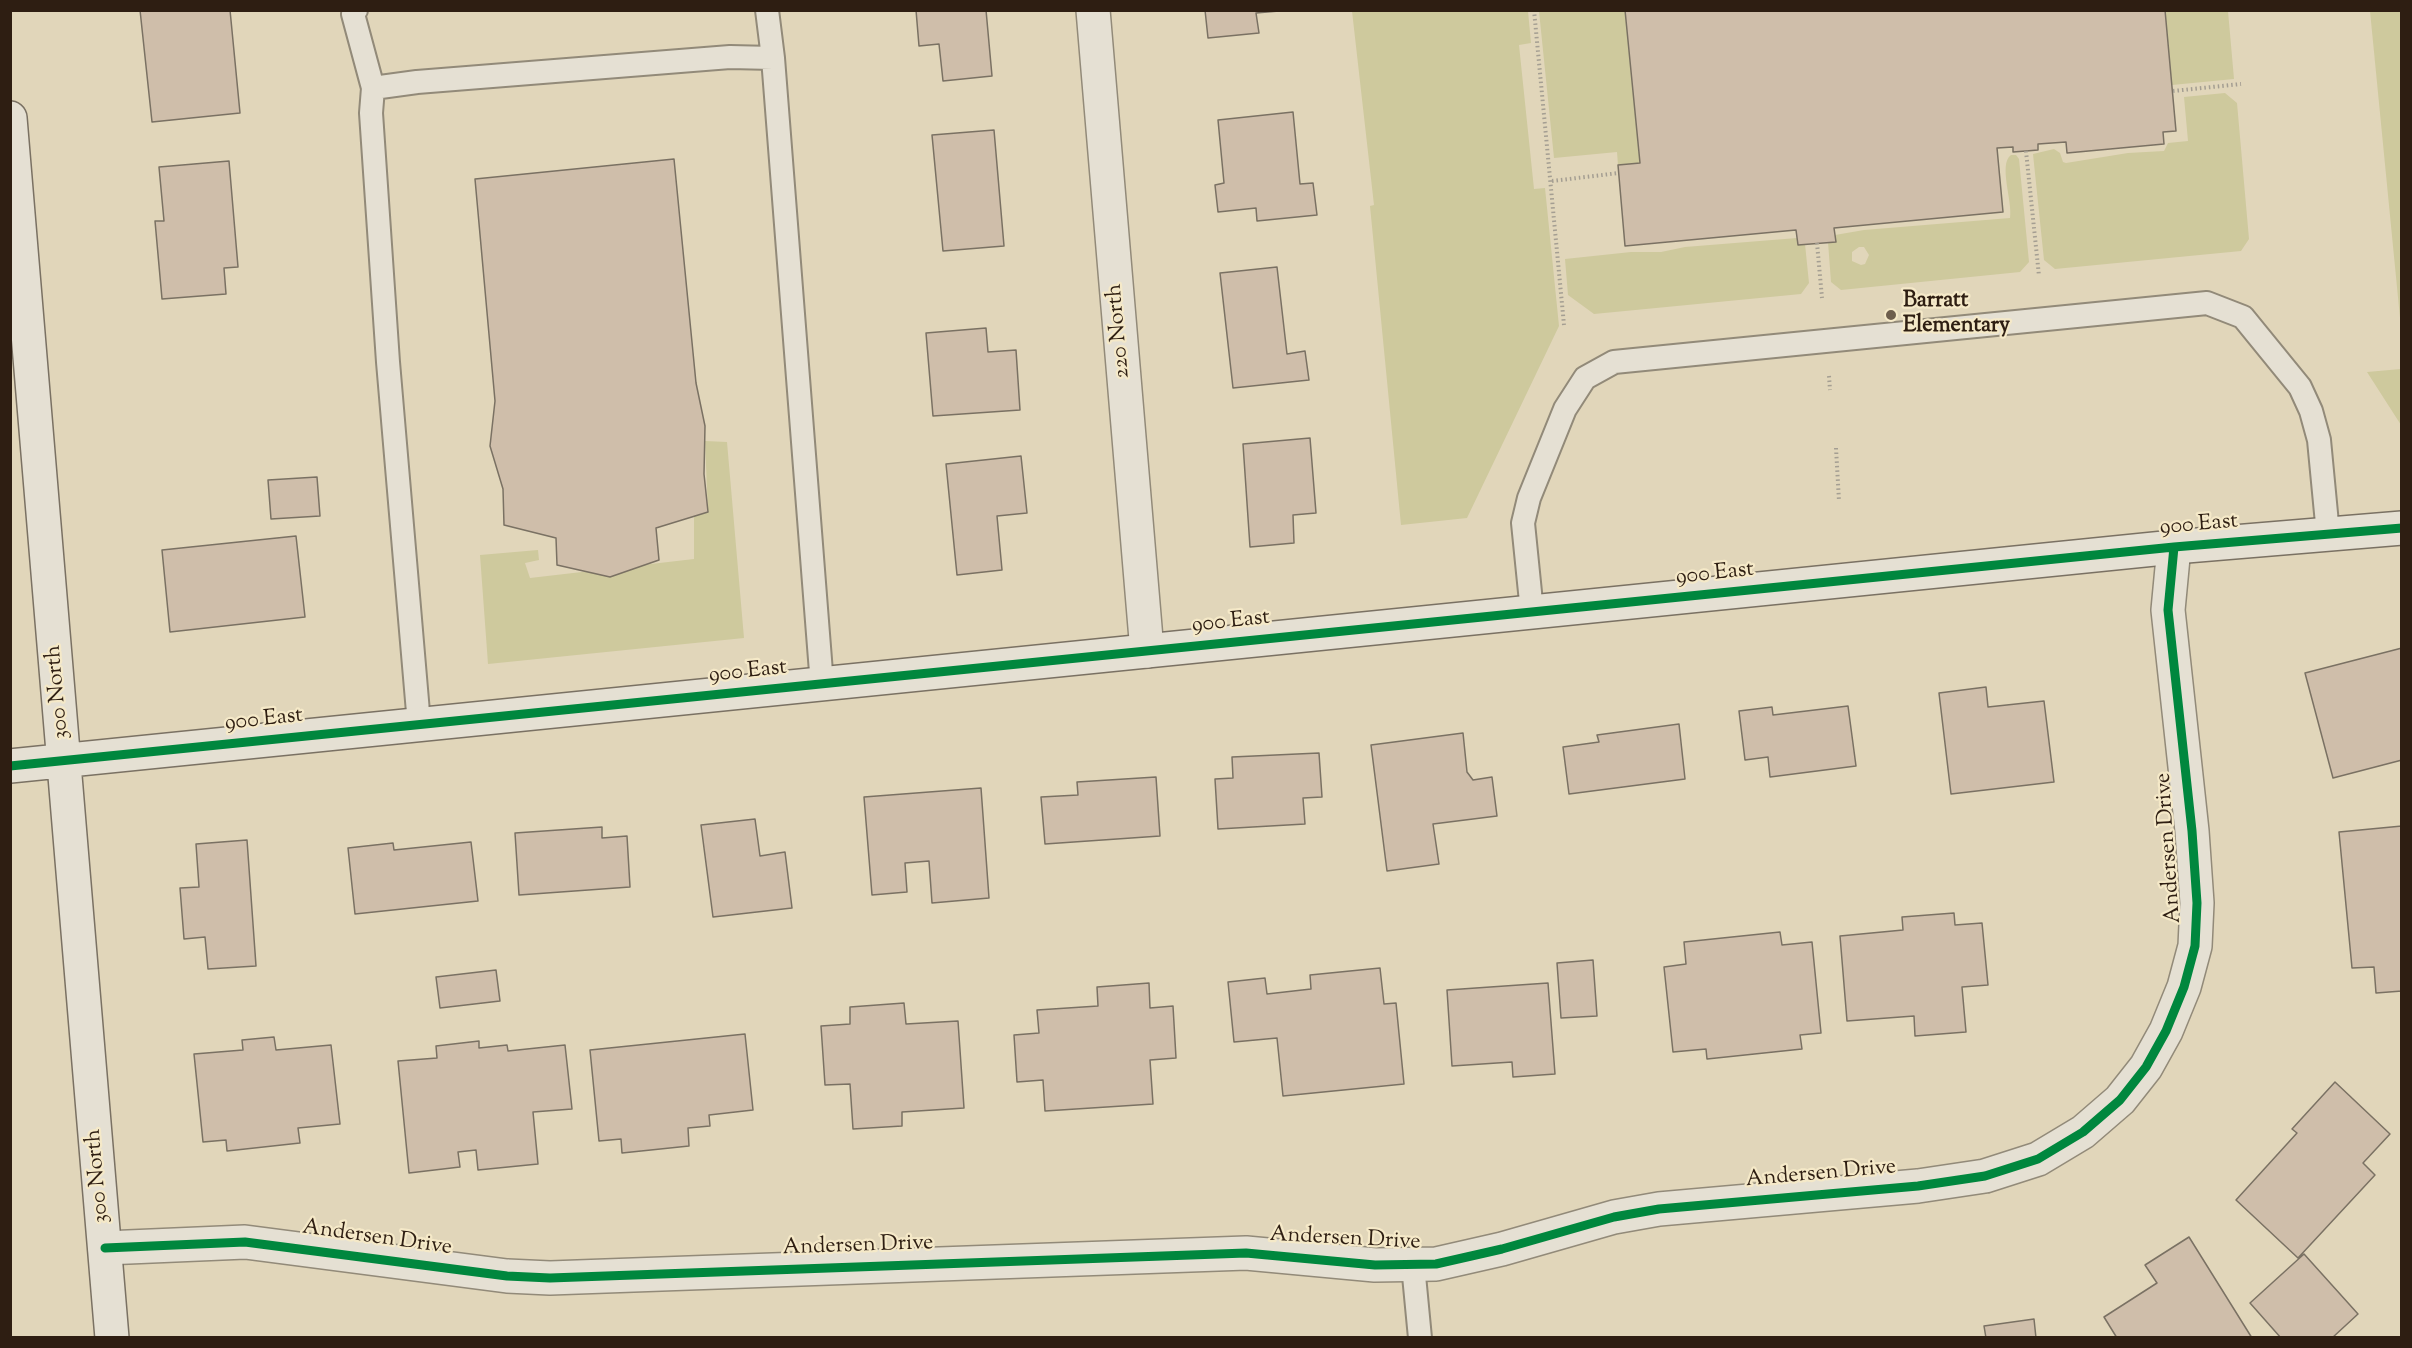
<!DOCTYPE html>
<style>
body{margin:0}
#map{position:relative;width:2412px;height:1348px;overflow:hidden;background:#e1d6ba;font-family:"Sorts Mill Goudy",serif}
canvas{display:block}
.frame{position:absolute;inset:0;border:12px solid #2e1e12;pointer-events:none}
</style>
<div id="map">
<canvas width="2412" height="1348"></canvas>
<div class="frame"></div>
</div>
<script>
const context = document.querySelector('canvas').getContext('2d');
context.lineJoin = 'round';
function fill(path, color) {
  context.fillStyle = color;
  context.fill(path, 'evenodd');
}
function stroke(path, color, width, dash) {
  context.strokeStyle = color;
  context.lineWidth = width;
  context.lineCap = dash ? 'butt' : 'round';
  context.setLineDash(dash || []);
  context.stroke(path);
}
function label(font, color, halo, rows, align = 'center') {
  context.font = font + ' "Sorts Mill Goudy",serif';
  context.lineWidth = 4.5;
  context.setLineDash([]);
  context.textBaseline = 'middle';
  context.strokeStyle = halo;
  context.fillStyle = color;
  for (const [text, x, y, turn = 0] of rows) {
    context.save();
    context.translate(x, y);
    context.rotate((+turn || 0) * Math.PI / 180);
    context.textAlign = isNaN(turn) ? turn : align;
    if (halo) context.strokeText(text, 0, 0);
    context.fillText(text, 0, 0);
    context.restore();
  }
}
fill(new Path2D(`
 M1352,11H1528L1531,43L1519,45L1534,189L1545,188L1559,326L1467,518L1401,525L1370,206L1374,205Z
 M1539,11H1625L1640,163L1618,165L1617,152L1554,158Z
 M2165,11H2228L2234,79L2172,85Z
 M2370,11H2401V328Z
 M2225,93L2237,103L2249,239L2241,251L2055,269L2044,260L2033,154L2054,149L2060,153L2063,162L2066,163L2128,153L2164,151L2168,143L2188,141L2184,97Z
 M2011,155H2016L2019,159L2029,262L2020,272L1841,290L1831,282L1828,242H1835V235L1864,230L2010,218C2013,202 1998,164 2011,155ZM1859,247H1864L1869,255L1865,264L1861,265L1852,261V252Z
 M1797,238L1798,245L1805,244L1809,283L1801,294L1594,314L1568,295L1565,259L1631,252H1661L1685,247Z
 M2401,369L2402,425H2401L2367,372Z
 M705,441L727,442L744,638L488,664L480,555L538,550L539,560L525,563L530,578L694,559V516L708,512Z`), '#cec99d');
const building = new Path2D(`
 M140,10H230L240,113L152,122Z
 M916,10H986L992,76L943,81L939,44L919,46Z
 M1205,10H1279V11L1256,13L1259,33L1208,38Z
 M1625,10H2165L2176,131L2163,132L2164,144L2067,153L2066,142L2038,144V150L2026,151L2013,152V147L1997,148L2003,212L1834,228L1836,242L1798,245L1796,230L1625,246L1618,165L1640,163Z
 M1293,112L1300,184L1313,183L1317,215L1257,221L1256,208L1218,212L1215,185L1224,183L1218,120Z
 M994,130L1004,246L943,251L932,135Z
 M674,159L696,383L705,426L704,474L708,512L656,528L659,560L610,577L557,565L556,538L504,525L503,489L490,446L495,401L475,179Z
 M229,161L238,267L224,268L226,294L162,299L155,221H164L159,167Z
 M1277,267L1287,354L1305,351L1309,380L1233,388L1220,273Z
 M986,328L988,352L1016,350L1020,410L933,416L926,333Z
 M1310,438L1316,513L1293,515L1294,543L1250,547L1243,444Z
 M1021,456L1027,513L997,516L1002,570L957,575L946,464Z
 M317,477L320,516L271,519L268,480Z
 M296,536L305,617L170,632L162,550Z
 M2402,648V760L2333,778L2305,673Z
 M1986,687L1988,707L2044,701L2054,782L1951,794L1939,693Z
 M1848,706L1856,766L1770,777L1768,757L1745,760L1739,711L1772,707L1773,715Z
 M1679,724L1685,779L1569,794L1563,747L1599,742L1597,735Z
 M1463,733L1467,772L1473,780L1492,777L1497,816L1433,824L1439,864L1387,871L1371,745Z
 M1319,753L1322,797L1303,798L1305,824L1218,829L1215,779L1233,778L1232,757Z
 M1156,777L1160,836L1045,844L1041,797L1078,795L1077,782Z
 M981,788L989,898L932,903L929,861L905,863L907,892L872,895L864,797Z
 M755,819L760,856L785,852L792,908L713,917L701,825Z
 M2402,826V991L2376,993L2374,967L2352,968L2339,832Z
 M602,827V838L627,836L630,887L519,895L515,833Z
 M247,840L256,966L208,969L205,937L184,939L180,888L199,887L196,844Z
 M471,842L478,901L355,914L348,848L393,843L394,850Z
 M1954,913L1955,925L1982,923L1988,985L1962,987L1966,1032L1915,1036L1914,1016L1847,1021L1840,936L1903,930L1902,917Z
 M1780,932L1782,945L1812,942L1821,1033L1800,1035L1802,1049L1707,1059L1706,1049L1673,1052L1664,967L1686,964L1684,942Z
 M1593,960L1597,1016L1561,1018L1557,963Z
 M1380,968L1384,1004L1396,1003L1404,1084L1283,1096L1277,1038L1234,1042L1228,982L1265,978L1267,994L1311,989L1310,975Z
 M496,970L500,1001L440,1008L436,977Z
 M1149,983L1150,1008L1173,1006L1176,1058L1150,1060L1153,1104L1045,1111L1043,1080L1017,1082L1014,1035L1039,1033L1037,1010L1098,1006L1097,987Z
 M1548,983L1555,1074L1513,1077L1512,1062L1452,1066L1447,990Z
 M904,1003L906,1024L958,1021L964,1108L902,1112V1126L853,1129L850,1084L825,1085L821,1026L850,1024V1007Z
 M745,1034L753,1110L709,1115L710,1126L688,1128L689,1146L622,1153L621,1139L599,1141L590,1050Z
 M274,1037L276,1050L331,1045L340,1124L298,1128L300,1143L227,1151L226,1140L203,1142L194,1054L243,1050L242,1040Z
 M479,1041V1048L507,1045L508,1051L565,1045L572,1109L533,1112L538,1164L478,1170L476,1150L458,1152L460,1167L409,1173L398,1061L437,1058L436,1046Z
 M2335,1082L2390,1134L2363,1163L2375,1175L2298,1258L2236,1200L2297,1133L2292,1129Z
 M2189,1237L2252,1338H2117L2104,1317L2157,1283L2145,1265Z
 M2304,1254L2358,1314L2332,1338H2281L2250,1303Z
 M2034,1319L2036,1338H1986L1984,1326Z`);
fill(building, '#cfbeaa');
stroke(building, '#7a7163', 1.5);
const lane = new Path2D(`
 M356,10L353,14L373,88
 M767,10L773,58
 M1532,612L1523,523L1529,498L1565,409L1585,378L1614,362L2207,303L2243,317L2300,387L2311,411L2319,440L2328,534
 M419,724L388,362L371,113L373,88L417,82L730,57L773,58L822,685
 M1413,1265L1420,1338`);
const street = new Path2D(`
 M1093,10L1147,651
 M105,1248L245,1242L507,1276L550,1278L1246,1253L1375,1265L1436,1264L1502,1249L1614,1217L1659,1209L1918,1186L1985,1176L2038,1159L2083,1132L2120,1100L2146,1067L2166,1031L2184,987L2195,946L2197,903L2192,831L2168,610L2174,547`);
const secondary = new Path2D(`
 M10,118L112,1338
 M10,766L2174,547L2402,528`);
stroke(lane, '#928a79', 26);
stroke(street, '#928a79', 36);
stroke(secondary, '#7a7163', 36);
stroke(new Path2D(`
 M1534,10L1564,325
 M2173,91L2241,84
 M2026,151L2039,276
 M1552,181L1619,173
 M1817,243L1822,298
 M1829,376L1830,390
 M1836,448L1839,501`), '#a49e92', 4, [1.5, 3]);
stroke(lane, '#e5e0d3', 22);
stroke(street, '#e5e0d3', 33);
stroke(secondary, '#e5e0d3', 33);
stroke(new Path2D(`
 M10,766L2174,547L2402,528
 M105,1248L245,1242L507,1276L550,1278L1246,1253L1375,1265L1436,1264L1502,1249L1614,1217L1659,1209L1918,1186L1985,1176L2038,1159L2083,1132L2120,1100L2146,1067L2166,1031L2184,987L2195,946L2197,903L2192,831L2168,610L2174,547`), '#00873e', 9);
for (const [x, y, r, color] of [
 [1891,315,6,"#6d5e4d"]
]) {
  const dot = new Path2D();
  dot.arc(x, y, r, 0, 2 * Math.PI);
  context.fillStyle = color;
  context.fill(dot);
  stroke(dot, '#f5e9c8', 2);
}
label('bold 22px', '#2e1e12', '#f5e9c8', [
 ["Barratt",1903,302],
 ["Elementary",1903,327]
], 'left');
label('22px', '#2e1e12', '#f5e9c8', [
 ["220 North",1120,331,-95],
 ["900 East",2199,526,-5],
 ["900 East",1715,575,-6],
 ["900 East",1231,623,-6],
 ["900 East",748,673,-6],
 ["300 North",59,692,-95],
 ["900 East",264,721,-6],
 ["Andersen Drive",2170,848,-94],
 ["Andersen Drive",1821,1175,-5],
 ["300 North",99,1176,-95],
 ["Andersen Drive",377,1239,8],
 ["Andersen Drive",1345,1240,3],
 ["Andersen Drive",858,1247,-2]
]);
</script>
